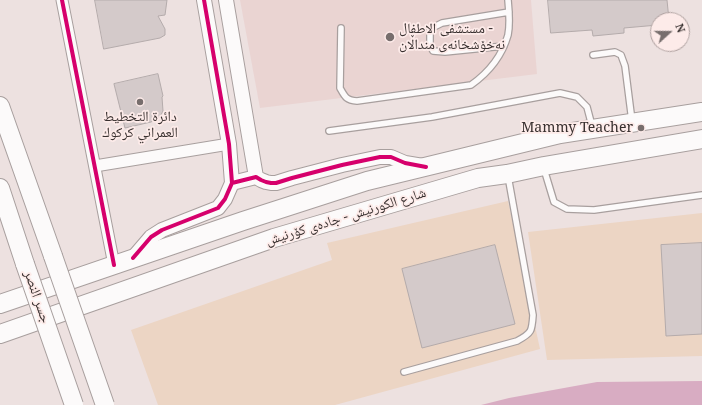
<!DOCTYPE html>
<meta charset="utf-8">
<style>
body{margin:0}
#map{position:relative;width:702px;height:405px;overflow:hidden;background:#ede1e0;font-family:"Noto Serif",serif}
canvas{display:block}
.north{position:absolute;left:650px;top:12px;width:40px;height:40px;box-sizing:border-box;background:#fdebe9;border:1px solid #aea09f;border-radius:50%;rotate:69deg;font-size:11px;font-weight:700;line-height:16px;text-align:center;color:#38302f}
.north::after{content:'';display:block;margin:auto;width:14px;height:18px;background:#776e6d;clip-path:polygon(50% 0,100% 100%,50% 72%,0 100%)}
</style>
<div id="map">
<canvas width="702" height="405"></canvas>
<div class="north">N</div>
</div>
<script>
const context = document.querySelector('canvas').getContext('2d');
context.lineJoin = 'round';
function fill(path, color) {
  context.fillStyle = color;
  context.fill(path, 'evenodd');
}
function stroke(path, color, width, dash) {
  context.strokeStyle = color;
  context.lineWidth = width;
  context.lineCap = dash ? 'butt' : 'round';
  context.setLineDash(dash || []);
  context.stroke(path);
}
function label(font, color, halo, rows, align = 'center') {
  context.font = font + ' "Noto Serif","Noto Naskh Arabic",serif';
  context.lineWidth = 3.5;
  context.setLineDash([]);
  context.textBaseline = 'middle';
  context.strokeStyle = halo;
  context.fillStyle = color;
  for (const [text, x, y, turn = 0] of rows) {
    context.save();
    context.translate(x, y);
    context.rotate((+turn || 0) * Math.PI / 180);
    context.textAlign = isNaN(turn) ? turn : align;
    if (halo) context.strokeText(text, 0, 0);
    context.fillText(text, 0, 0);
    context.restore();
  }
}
fill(new Path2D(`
 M240,0H531L537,74L260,108Z`), '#ead4d2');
fill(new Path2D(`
 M508,201L540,349L335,405H158L131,330L332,260L327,243Z
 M702,213V356L547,360L528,232Z`), '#ecd5c4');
fill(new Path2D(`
 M702,381V405H481L509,398L597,382Z`), '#d8acc2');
const building = new Path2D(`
 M95,0H167L165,15L158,16L165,29V35L160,38L104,49Z
 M548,0H667L669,20H658V25L624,28V33L593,36L592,30L551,33Z
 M158,74L163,96L162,97L163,111L160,117L157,119L151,122L125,128L114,84Z
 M702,243V334L666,336L661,245Z
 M495,245L515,324L422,348L402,269Z`);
fill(building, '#d4caca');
stroke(building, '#b4abab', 1);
const service = new Path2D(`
 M341,28L340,88C345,97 346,100 357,101L471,85C488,73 502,56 508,35C510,25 509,10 508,0
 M504,46L445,52L433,51L430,45V29L442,23L509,12
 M593,55L615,52L621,55L625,66L632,121
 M329,131L432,117L560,93L577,97L587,107L592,126
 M544,169L554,202L567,209L594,210L702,195
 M404,372L517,341C532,333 532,331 533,315L508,176`);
const minor = new Path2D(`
 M62,0L114,265
 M95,166L229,144`);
const tertiary = new Path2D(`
 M226,0L256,177
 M232,183L256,177L261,180L266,182L271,183H276L292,178L342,165L380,157H391L405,163L423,166
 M133,258L151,237L162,230L218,208L225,199L232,183L229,144L204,0`);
const primary = new Path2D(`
 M0,106L53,256
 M0,188L25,264
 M0,304L243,221L367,181L560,134L702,112
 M0,334L274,238L478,178L507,174L544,166L702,139`);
stroke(service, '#a89f9e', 8);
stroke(minor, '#a89f9e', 13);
stroke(tertiary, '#a89f9e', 16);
stroke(primary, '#a89f9e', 20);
stroke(service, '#fcfafa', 5.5);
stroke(minor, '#fcfafa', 11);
stroke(tertiary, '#fcfafa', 14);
stroke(primary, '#fcfafa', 18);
const primaryBridge = new Path2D(`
 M53,256L105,405
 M25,264L74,405`);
stroke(primaryBridge, '#a89f9e', 20, []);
stroke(primaryBridge, '#fcfafa', 18);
stroke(new Path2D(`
 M62,0L114,265
 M232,183L256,177L261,180L266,182L271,183H276L292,178L342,165L380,157H391L405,163L426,167
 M133,258L151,237L162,230L218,208L225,199L232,183L229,144L204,0`), '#d6006c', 4);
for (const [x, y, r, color] of [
 [390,37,5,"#776e6d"],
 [140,102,4,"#776e6d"],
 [641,128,4,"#776e6d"]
]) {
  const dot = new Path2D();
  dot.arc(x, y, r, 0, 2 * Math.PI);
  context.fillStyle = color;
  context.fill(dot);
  stroke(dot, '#fdebe9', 1.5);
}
label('14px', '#38302f', '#fdebe9', [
 ["مستشفى الاطفال -",399,29],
 ["نەخۆشخانەی منداڵان",399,45],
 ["دائرة التخطيط",140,117,"center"],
 ["العمراني كركوك",140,133,"center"],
 ["Mammy Teacher",633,128,"right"]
], 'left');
label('14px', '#38302f', '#fdebe9', [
 ["شارع الكورنيش - جادەی کۆرنیش",346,217,-17],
 ["جسر النصر",37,297,71]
]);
</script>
